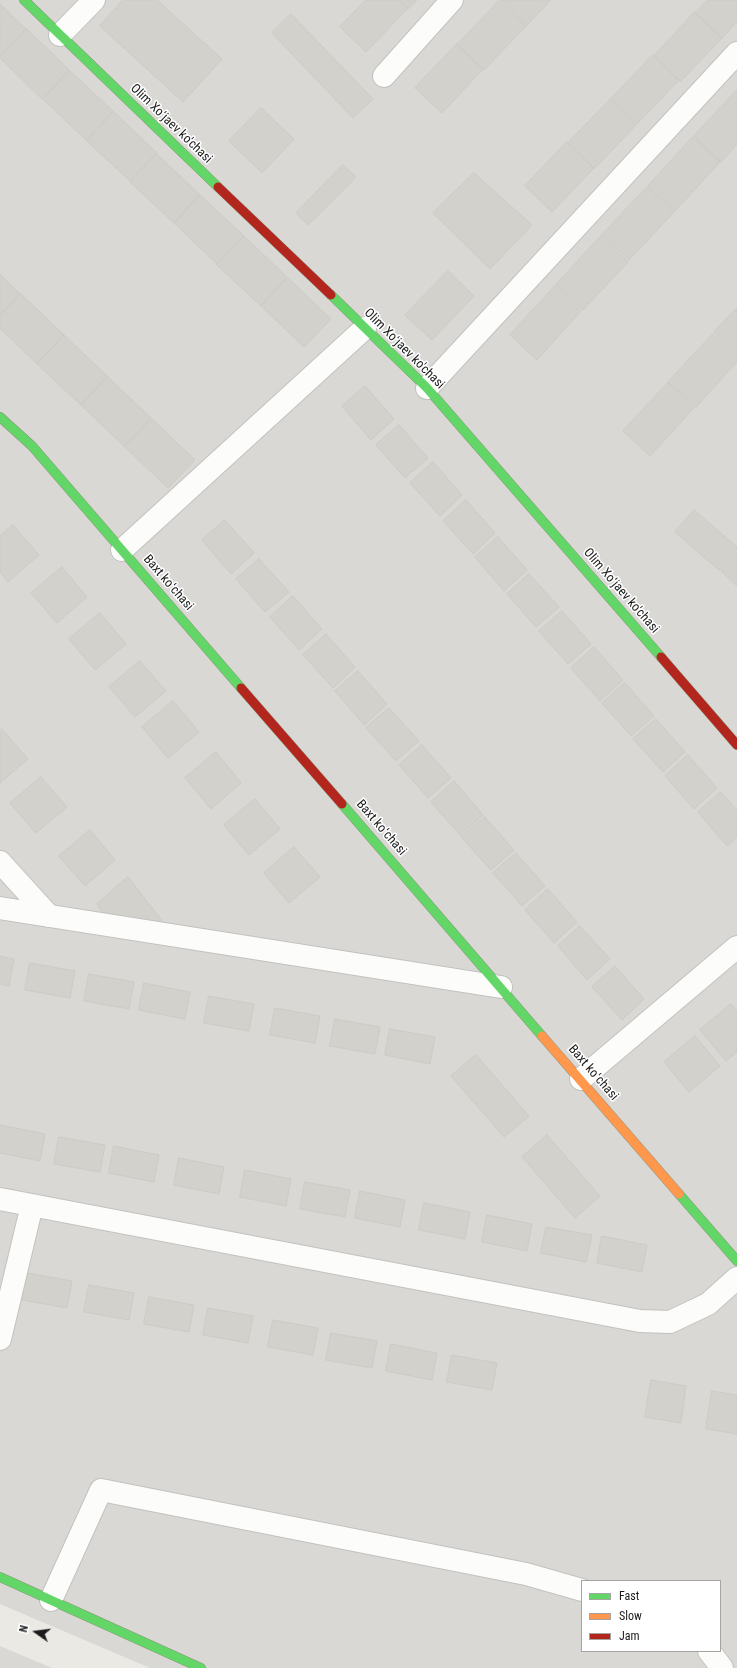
<!DOCTYPE html>
<meta charset="utf-8">
<style>
body{margin:0}
#map{position:relative;width:737px;height:1668px;overflow:hidden;background:#eae9e4;font-family:"Roboto Condensed",sans-serif}
canvas{display:block}
.legend{position:absolute;left:581px;top:1580px;width:140px;height:72px;box-sizing:border-box;background:#fff;border:1px solid #a4a4a4;margin:0;padding:5px 7px;list-style:none;font-size:12px;color:#1b1b1b}
.legend li{display:flex;align-items:center;gap:8px;height:20px}
.legend b{width:20px;border:1px solid #a4a4a4}
.north{position:absolute;left:16px;top:1612px;width:40px;height:40px;-webkit-text-stroke:3px #fff;paint-order:stroke;rotate:284deg;font-size:11px;font-weight:700;line-height:16px;text-align:center;color:#1b1b1b}
.north::after{content:'';display:block;margin:auto;width:14px;height:18px;background:#1b1b1b;clip-path:polygon(50% 0,100% 100%,50% 72%,0 100%)}
</style>
<div id="map">
<canvas width="737" height="1668"></canvas>
<ul class="legend">
<li><b style="height:5px;background:#63d668"></b>Fast</li>
<li><b style="height:5px;background:#ff974d"></b>Slow</li>
<li><b style="height:5px;background:#b3261e"></b>Jam</li>
</ul>
<div class="north">N</div>
</div>
<script>
const context = document.querySelector('canvas').getContext('2d');
context.lineJoin = 'round';
function fill(path, color) {
  context.fillStyle = color;
  context.fill(path, 'evenodd');
}
function stroke(path, color, width, dash) {
  context.strokeStyle = color;
  context.lineWidth = width;
  context.lineCap = dash ? 'butt' : 'round';
  context.setLineDash(dash || []);
  context.stroke(path);
}
function label(font, color, halo, rows, align = 'center') {
  context.font = font + ' "Roboto Condensed",sans-serif';
  context.lineWidth = 3;
  context.setLineDash([]);
  context.textBaseline = 'middle';
  context.strokeStyle = halo;
  context.fillStyle = color;
  for (const [text, x, y, turn = 0] of rows) {
    context.save();
    context.translate(x, y);
    context.rotate((+turn || 0) * Math.PI / 180);
    context.textAlign = isNaN(turn) ? turn : align;
    if (halo) context.strokeText(text, 0, 0);
    context.fillText(text, 0, 0);
    context.restore();
  }
}
fill(new Path2D(`
 M0,0H737V1668H150L0,1604ZM582,1581H720V1651H582Z
 M0,1646L52,1668H0Z`), '#d9d8d5');
const building = new Path2D(`
 M123,0H157L222,59L183,102L100,26Z
 M366,0H399L408,8L366,52L340,27Z
 M399,0H417L408,9Z
 M501,0H551L527,25Z
 M708,0H737V22L722,38L695,13Z
 M499,1L526,26L484,70L457,45Z
 M0,4L26,29L0,56Z
 M695,12L722,38L680,82L654,56Z
 M291,14L373,99L353,118L272,33Z
 M27,29L69,70L42,99L0,58Z
 M457,44L483,69L442,113L415,88Z
 M653,55L679,80L637,124L611,99Z
 M70,71L113,111L86,140L43,99Z
 M737,90V144L721,162L694,136Z
 M610,100L636,125L594,169L568,143Z
 M261,108L294,139L262,173L229,141Z
 M114,112L157,153L130,181L87,141Z
 M693,137L720,162L675,211L648,186Z
 M567,142L594,168L552,212L525,186Z
 M157,154L200,195L174,223L130,182Z
 M343,165L356,177L308,225L296,213Z
 M474,173L532,225L490,269L433,213Z
 M647,187L674,212L629,260L602,235Z
 M200,195L244,236L217,264L174,223Z
 M244,236L287,277L261,306L217,265Z
 M601,236L628,262L583,310L556,285Z
 M448,271L474,296L432,340L405,315Z
 M0,274L20,294L0,315Z
 M288,278L331,319L304,347L261,306Z
 M555,286L581,311L537,360L510,335Z
 M21,294L64,335L37,364L0,328V317Z
 M737,308V354L714,332Z
 M713,334L737,356V362L696,407L668,382Z
 M64,335L107,376L81,405L37,364Z
 M108,377L151,418L124,446L81,405Z
 M668,383L694,408L650,456L623,431Z
 M365,386L394,419L371,440L342,406Z
 M152,419L195,460L168,488L125,447Z
 M399,425L428,458L405,478L376,445Z
 M433,462L462,495L440,516L410,483Z
 M466,500L495,533L473,554L443,521Z
 M694,510L737,547V550L719,570L675,532Z
 M225,520L254,553L231,574L202,540Z
 M13,525L39,555L8,582L0,572V536Z
 M498,537L527,570L504,591L475,557Z
 M737,553V586L721,571Z
 M259,559L289,592L265,612L236,579Z
 M62,567L87,597L57,623L31,593Z
 M529,574L559,607L536,627L507,594Z
 M293,596L322,629L299,650L270,617Z
 M562,611L591,644L568,664L539,631Z
 M100,613L126,644L95,670L69,639Z
 M326,634L355,667L333,688L303,655Z
 M594,647L623,680L600,701L571,668Z
 M140,661L166,691L135,717L109,687Z
 M358,671L387,704L364,725L335,691Z
 M625,683L654,716L631,736L602,703Z
 M173,701L199,732L168,758L142,727Z
 M389,708L419,741L396,761L366,728Z
 M656,719L685,752L663,772L633,739Z
 M2,729L28,759L0,783V731Z
 M422,745L451,778L428,798L399,765Z
 M216,752L241,783L211,809L185,778Z
 M688,755L717,788L694,809L665,776Z
 M41,777L67,807L36,833L10,803Z
 M454,781L483,815L460,835L431,802Z
 M721,792L737,810V837L727,846L698,812Z
 M255,799L280,829L249,855L224,825Z
 M485,817L514,850L491,870L461,837Z
 M90,830L115,860L85,886L59,856Z
 M294,847L320,877L289,903L264,873Z
 M516,853L545,886L522,906L493,873Z
 M128,877L170,931L109,924L97,904Z
 M548,889L577,922L554,943L525,910Z
 M580,926L610,959L587,980L558,946Z
 M0,956L14,959L9,986L0,984Z
 M30,963L75,971L70,998L25,990Z
 M615,966L644,999L622,1020L592,987Z
 M89,974L134,982L129,1009L84,1001Z
 M144,983L190,992L185,1019L139,1010Z
 M209,996L254,1004L249,1031L204,1023Z
 M731,1004L737,1011V1052L726,1061L700,1030Z
 M275,1008L320,1016L315,1043L270,1035Z
 M335,1019L380,1027L375,1054L330,1046Z
 M390,1029L435,1037L430,1064L385,1055Z
 M695,1036L720,1066L689,1092L664,1062Z
 M476,1055L529,1116L504,1137L451,1076Z
 M0,1125L45,1134L40,1161L0,1153Z
 M547,1135L600,1196L575,1218L522,1157Z
 M59,1137L105,1145L100,1172L54,1164Z
 M114,1146L159,1155L154,1182L109,1173Z
 M179,1158L224,1167L219,1194L174,1185Z
 M245,1170L291,1179L286,1206L240,1197Z
 M305,1182L350,1190L345,1217L300,1209Z
 M360,1191L405,1200L400,1227L355,1218Z
 M424,1203L470,1212L465,1239L419,1230Z
 M487,1215L532,1224L527,1251L482,1242Z
 M546,1227L592,1235L586,1262L541,1253Z
 M602,1236L647,1245L642,1272L597,1263Z
 M27,1273L72,1281L67,1308L22,1300Z
 M89,1285L134,1293L129,1320L84,1312Z
 M149,1297L194,1305L189,1332L144,1324Z
 M208,1308L253,1316L248,1343L203,1335Z
 M273,1320L318,1328L313,1355L268,1347Z
 M331,1333L377,1341L372,1368L326,1360Z
 M391,1344L437,1353L432,1380L386,1371Z
 M452,1355L497,1363L492,1390L447,1382Z
 M651,1380L686,1386L681,1423L645,1417Z
 M712,1391L737,1395V1434L706,1429Z`);
fill(building, '#d2d1cc');
stroke(building, '#cdcbc5', 1);
const street = new Path2D(`
 M60,35L94,0
 M384,76L452,0
 M427,388L737,53
 M122,550L365,328
 M0,862L49,916
 M0,908L501,987
 M581,1079L737,947
 M0,1199L640,1321L670,1322L708,1304L737,1278
 M0,1339L32,1205
 M51,1600L101,1490L526,1574L582,1590
 M709,1651L722,1668`);
const fast = new Path2D(`
 M24,0L218,187
 M331,295L427,388L661,657
 M0,417L32,446L241,688
 M342,804L542,1036
 M679,1194L737,1261
 M0,1577L201,1668`);
const slow = new Path2D(`
 M542,1036L679,1194`);
const jam = new Path2D(`
 M218,187L331,295
 M661,657L737,745
 M241,688L342,804`);
stroke(street, '#c2c2c0', 24);
stroke(fast, '#8e947c', 10);
stroke(slow, '#8e947c', 10);
stroke(jam, '#8e947c', 10);
stroke(street, '#fcfcfb', 22);
stroke(fast, '#63d668', 9);
stroke(slow, '#ff974d', 9);
stroke(jam, '#b3261e', 9);
label('13px', '#1b1b1b', '#fff', [
 ["Olim Xoʻjaev ko'chasi",171,124,44],
 ["Olim Xoʻjaev ko'chasi",404,349,45],
 ["Baxt koʻchasi",168,583,49],
 ["Olim Xoʻjaev ko'chasi",621,591,49],
 ["Baxt koʻchasi",381,828,49],
 ["Baxt koʻchasi",593,1073,49]
]);
</script>
